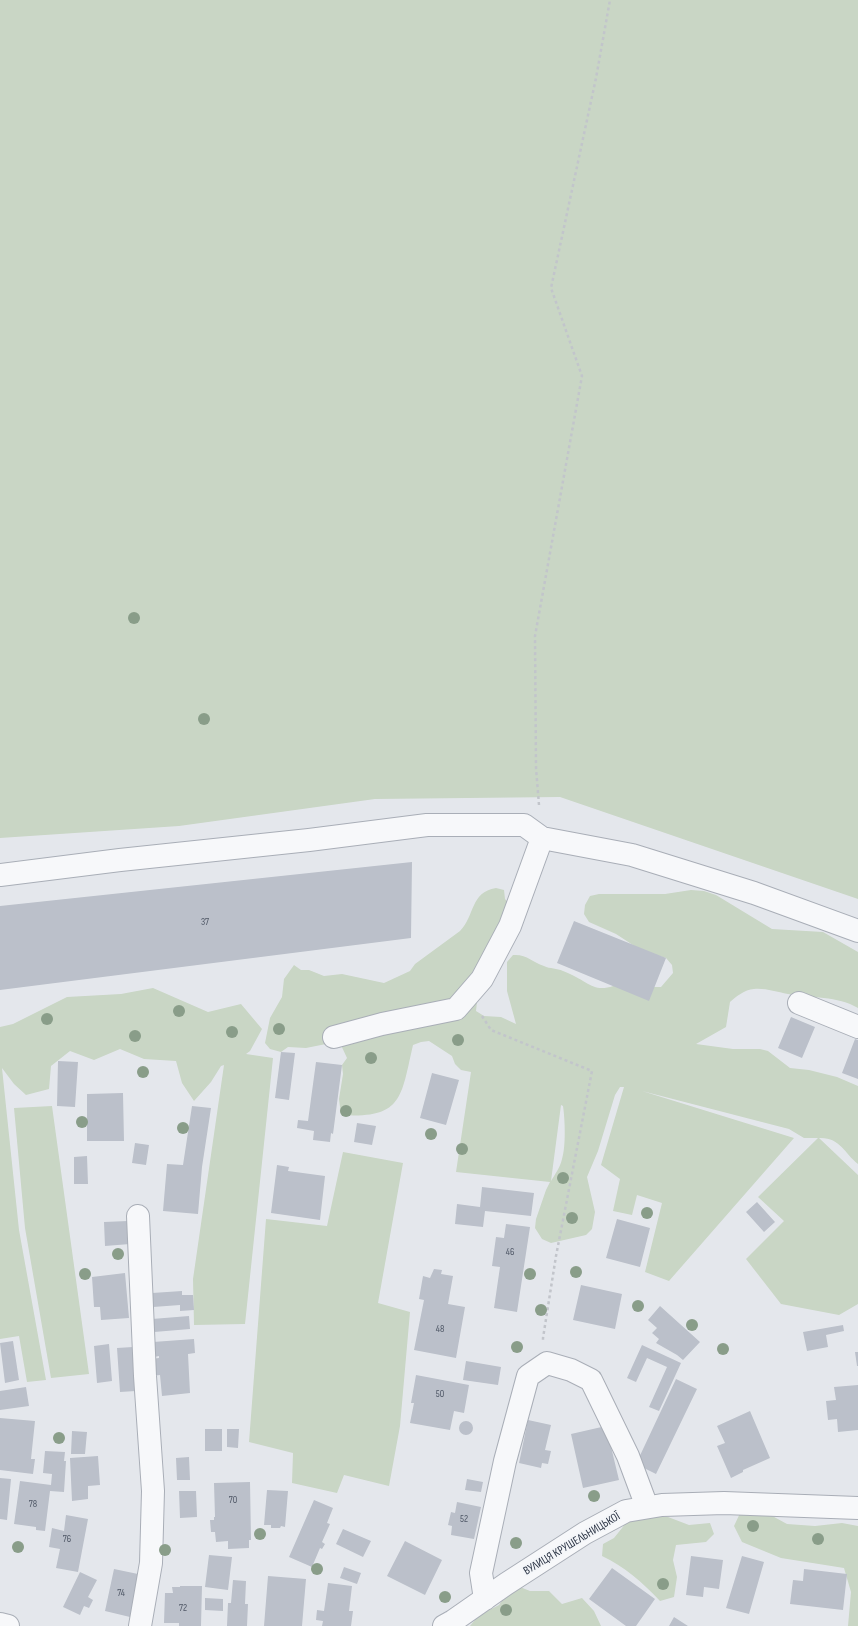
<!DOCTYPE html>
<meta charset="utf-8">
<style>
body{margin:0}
canvas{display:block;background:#e4e7ec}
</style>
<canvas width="858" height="1626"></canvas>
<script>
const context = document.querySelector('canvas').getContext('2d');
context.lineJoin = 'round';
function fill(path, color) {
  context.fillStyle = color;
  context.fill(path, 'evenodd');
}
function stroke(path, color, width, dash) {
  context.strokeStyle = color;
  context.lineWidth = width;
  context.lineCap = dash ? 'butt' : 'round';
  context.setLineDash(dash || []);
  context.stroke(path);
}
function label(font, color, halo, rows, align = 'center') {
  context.font = font + ' "Sofia Sans Condensed",sans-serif';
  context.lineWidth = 3.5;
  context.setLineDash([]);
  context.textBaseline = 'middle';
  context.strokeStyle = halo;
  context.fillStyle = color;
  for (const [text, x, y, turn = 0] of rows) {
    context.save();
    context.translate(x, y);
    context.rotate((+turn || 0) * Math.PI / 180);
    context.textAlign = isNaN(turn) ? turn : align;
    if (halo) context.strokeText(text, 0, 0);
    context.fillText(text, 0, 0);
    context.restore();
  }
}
fill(new Path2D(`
 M0,0H858V899L560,797L375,799L179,826L0,838Z
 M496,888L504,890L505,899L511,906L492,979L477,1002L476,1011L484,1016L501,1017L516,1024L507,991V962L513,955C527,954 532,962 544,966C550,969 557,968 563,971C594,983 593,998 629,979L643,987H661L673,973L672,965L666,958L639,949L616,934L589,922L584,914L585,905L590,896L599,894H665L691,890L704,891L716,895L772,929L823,932L858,952V1008C838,996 810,998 788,994C776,992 766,988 754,989C744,990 737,996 730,1002L726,1027L696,1044L733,1049H760L768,1051L790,1068L809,1070L837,1077L858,1086V1164C844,1153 840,1137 819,1138L858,1175V1304L839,1315L781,1304L746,1259L784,1221L758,1197L818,1138H804L789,1129L642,1091L794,1138L669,1281L645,1272L662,1203L637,1195L632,1215L613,1211L620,1179L601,1165L624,1087H620L615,1095L598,1151L587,1177L595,1212L592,1229L586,1235L551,1243L542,1239L535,1228L536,1219L546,1190L550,1182L456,1172L471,1072L461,1070L455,1064L452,1056L429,1041L421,1042L413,1045C401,1097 403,1119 341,1115L339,1099L343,1074L342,1065L347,1058L340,1043H331L306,1048L288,1047L281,1052L270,1049L265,1043L270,1018L282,997L284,979L294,965L301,970H309L324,976L342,974L384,983L410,971L415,964L460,931C475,916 470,892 496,888ZM561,1105L563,1106C565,1119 566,1147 562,1159C560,1168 555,1174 551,1181Z
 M153,988L208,1012L241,1004L262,1029L250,1051L246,1054L273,1058L245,1324L194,1325L193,1279L224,1065L221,1066L211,1082L194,1101L182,1083L176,1061L144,1059L120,1049L94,1060L70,1051L51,1066L49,1089L26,1095L14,1084L2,1068L19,1230L46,1380L27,1382L19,1336L0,1339V1027L13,1024L67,997L121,994Z
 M52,1106L89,1374L51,1378L25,1228L14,1108Z
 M343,1152L403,1163L378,1303L410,1312L400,1426L389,1486L344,1475L337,1493L292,1483L293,1453L249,1442L266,1219L327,1226Z
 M742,1509L765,1512L787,1524L815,1526L842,1523L858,1526V1626H848L851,1592L844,1568L781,1558L742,1542L734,1526Z
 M647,1516L668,1517L689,1525L710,1523L714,1534L706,1542L676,1545L673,1560L677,1577L674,1597L660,1601C642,1582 625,1567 602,1556L603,1544L614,1538L626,1523Z
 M520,1587L530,1591H549L562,1604L582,1598L594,1611L601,1626H470L478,1616L499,1605L507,1593Z`), '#c9d6c5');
fill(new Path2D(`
 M412,862L411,938L0,990V906Z
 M574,921L666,958L649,1001L557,963Z
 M791,1017L815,1027L802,1058L778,1048Z
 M855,1039L858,1040V1079L842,1073Z
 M281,1052L295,1053L289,1100L275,1098Z
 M58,1061L78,1062L75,1107L57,1106Z
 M316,1062L342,1065L333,1134L331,1133L330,1142L313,1140L314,1131L297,1128L298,1120L308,1121Z
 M432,1073L459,1080L446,1125L420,1118Z
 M123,1093L124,1141H87V1094Z
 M192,1106L211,1108L202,1167L198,1214L163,1211L167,1164L183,1165Z
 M357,1123L376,1126L372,1145L354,1142Z
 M135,1143L149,1145L146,1165L132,1163Z
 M87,1156L88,1184H74V1157Z
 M277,1165L289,1167L288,1171L325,1176L320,1220L271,1213Z
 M482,1187L534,1193L531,1216L485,1211L483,1227L455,1224L457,1204L480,1207Z
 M757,1202L775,1222L764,1232L746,1212Z
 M617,1219L650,1228L640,1267L606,1258Z
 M128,1221L130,1244L105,1246L104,1222Z
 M506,1224L530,1227L517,1312L494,1308L500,1267L492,1266L496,1237L504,1238Z
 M434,1269L442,1270L441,1274L453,1276L448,1304L465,1307L456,1358L414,1350L424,1300L419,1299L423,1276L430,1278Z
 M125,1273L129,1318L101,1320L100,1307H94L92,1277Z
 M581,1285L622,1294L615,1329L573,1320Z
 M182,1291V1295H193L194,1310L180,1311V1305L153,1307L152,1293Z
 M660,1306L700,1342L683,1360L677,1355L656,1343L659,1339L652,1333L657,1328L648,1320Z
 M189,1316L190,1329L154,1332L152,1319Z
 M843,1325L844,1331L826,1335L828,1347L807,1351L803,1332Z
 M194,1339L195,1353L188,1354L190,1393L162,1396L160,1375L152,1376L151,1359L159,1358V1356L154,1357L153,1342Z
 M13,1341L19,1380L5,1383L0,1343Z
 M109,1344L112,1381L97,1383L94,1346Z
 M642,1345L681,1363L659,1411L649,1407L667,1367L647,1358L636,1382L627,1378Z
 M133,1347L136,1391L120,1392L117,1348Z
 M855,1352H858V1366H857Z
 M466,1361L501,1367L498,1385L463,1380Z
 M416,1375L469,1385L464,1413L454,1411L450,1430L410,1423L414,1403H411Z
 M676,1379L697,1389L656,1474L636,1464Z
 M858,1385V1430L838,1432L837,1419L828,1420L826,1401L836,1400L834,1387Z
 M26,1387L29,1406L0,1410V1391Z
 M750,1411L770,1458L743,1470V1472L731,1478L717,1446L725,1443L717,1426Z
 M0,1418L35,1421L31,1459H35L33,1474L0,1470Z
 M528,1420L551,1425L545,1450L551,1451L548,1464L542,1463L541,1468L519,1463Z
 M459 1428a7 7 0 1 1 14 0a7 7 0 1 1-14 0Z
 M606,1426L619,1480L583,1488L571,1434Z
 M205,1429H222V1451H205Z
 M227,1429H239L238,1448L227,1447Z
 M72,1431L87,1432L85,1454H71Z
 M45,1451L65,1452L64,1461H66L64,1492L50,1491L45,1531L36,1530V1527L14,1524L20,1481L51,1485L52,1474L43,1473Z
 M98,1456L100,1485L88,1486V1499L72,1501L70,1458Z
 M189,1457L190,1480H177L176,1458Z
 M0,1478L11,1479L7,1520L0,1519Z
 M467,1479L483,1482L481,1492L465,1490Z
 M250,1482L251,1540H249V1548L228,1549V1541L216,1542L215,1532H211L210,1520H214V1517H215L214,1483Z
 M267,1490L288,1491L285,1527L281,1526L280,1528H271V1525H264Z
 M179,1491H196L197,1517L180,1518Z
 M314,1500L333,1508L327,1523L330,1524L322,1542L325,1544L322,1549L320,1548L312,1567L289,1557Z
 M457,1502L481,1507L474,1539L451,1535L452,1526L448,1525L451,1512L455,1513Z
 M66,1515L88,1519L78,1572L56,1568L60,1549L49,1547L52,1528L64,1531Z
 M343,1529L371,1541L363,1557L336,1544Z
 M405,1541L442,1560L425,1595L387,1576Z
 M209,1555L232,1557L228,1590L205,1587Z
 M691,1556L723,1560L719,1589L704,1587L703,1597L686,1595Z
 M742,1556L764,1562L749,1614L726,1608Z
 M344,1567L361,1573L357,1584L340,1578Z
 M612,1568L655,1599L636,1626H626L589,1599Z
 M114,1569L138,1574L130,1617L105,1611Z
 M804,1569L847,1574L843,1610L790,1604L793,1580L803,1581Z
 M80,1572L97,1580L88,1597L93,1600L89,1608L84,1606L80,1615L63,1607Z
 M268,1576L306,1579L302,1626H264Z
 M233,1580L246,1581L245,1604H248L247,1626H227L228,1603H231Z
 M328,1583L352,1586L349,1611H353L351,1626H322L323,1621L316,1620L317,1610L324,1611Z
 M180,1586H202L201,1626H179V1623H164L165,1593H173L172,1587H180Z
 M205,1598L223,1599V1611L205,1610Z
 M674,1617L688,1626H669Z`), '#bbc0ca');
const minor = new Path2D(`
 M0,875L120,860L309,840L427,825H524L542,838L632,855L754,893L858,931
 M799,1003L858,1027
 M334,1037L382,1024L456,1009L482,979L510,926L542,838
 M138,1216L145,1376L153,1491L151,1563L140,1626
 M485,1599L481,1573L505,1461L528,1376L547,1363L571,1370L591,1380L628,1456L647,1507
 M0,1624L8,1626
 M444,1626L453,1621L506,1584L585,1533L626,1511L662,1505L724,1503L858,1508`);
stroke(minor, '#a9aeb7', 24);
stroke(new Path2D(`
 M539,805L536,768L535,636L582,376L551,288L596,78L610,0
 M482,1016L491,1030L592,1071L556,1256L543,1338V1341`), '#c2c5cb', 2.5, [3, 3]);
stroke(minor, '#f7f8fa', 22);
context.fillStyle = '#899d89';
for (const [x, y] of [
 [134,618],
 [204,719],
 [179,1011],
 [47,1019],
 [279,1029],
 [232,1032],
 [135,1036],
 [458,1040],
 [371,1058],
 [143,1072],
 [346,1111],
 [82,1122],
 [183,1128],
 [431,1134],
 [462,1149],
 [563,1178],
 [647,1213],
 [572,1218],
 [118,1254],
 [576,1272],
 [85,1274],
 [530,1274],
 [638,1306],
 [541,1310],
 [692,1325],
 [517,1347],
 [723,1349],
 [59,1438],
 [594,1496],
 [753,1526],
 [260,1534],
 [818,1539],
 [516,1543],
 [18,1547],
 [165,1550],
 [317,1569],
 [663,1584],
 [445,1597],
 [506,1610]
]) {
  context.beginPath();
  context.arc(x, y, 6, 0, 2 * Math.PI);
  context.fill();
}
label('10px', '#4f5766', null, [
 ["37",205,922],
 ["46",510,1252],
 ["48",440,1329],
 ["50",440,1394],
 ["70",233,1500],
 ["78",33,1504],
 ["52",464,1519],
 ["76",67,1539],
 ["74",121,1593],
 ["72",183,1608]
]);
label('12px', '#2b3445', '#f4f6f9', [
 ["ВУЛИЦЯ КРУШЕЛЬНИЦЬКОЇ",572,1544,-31]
]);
</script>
